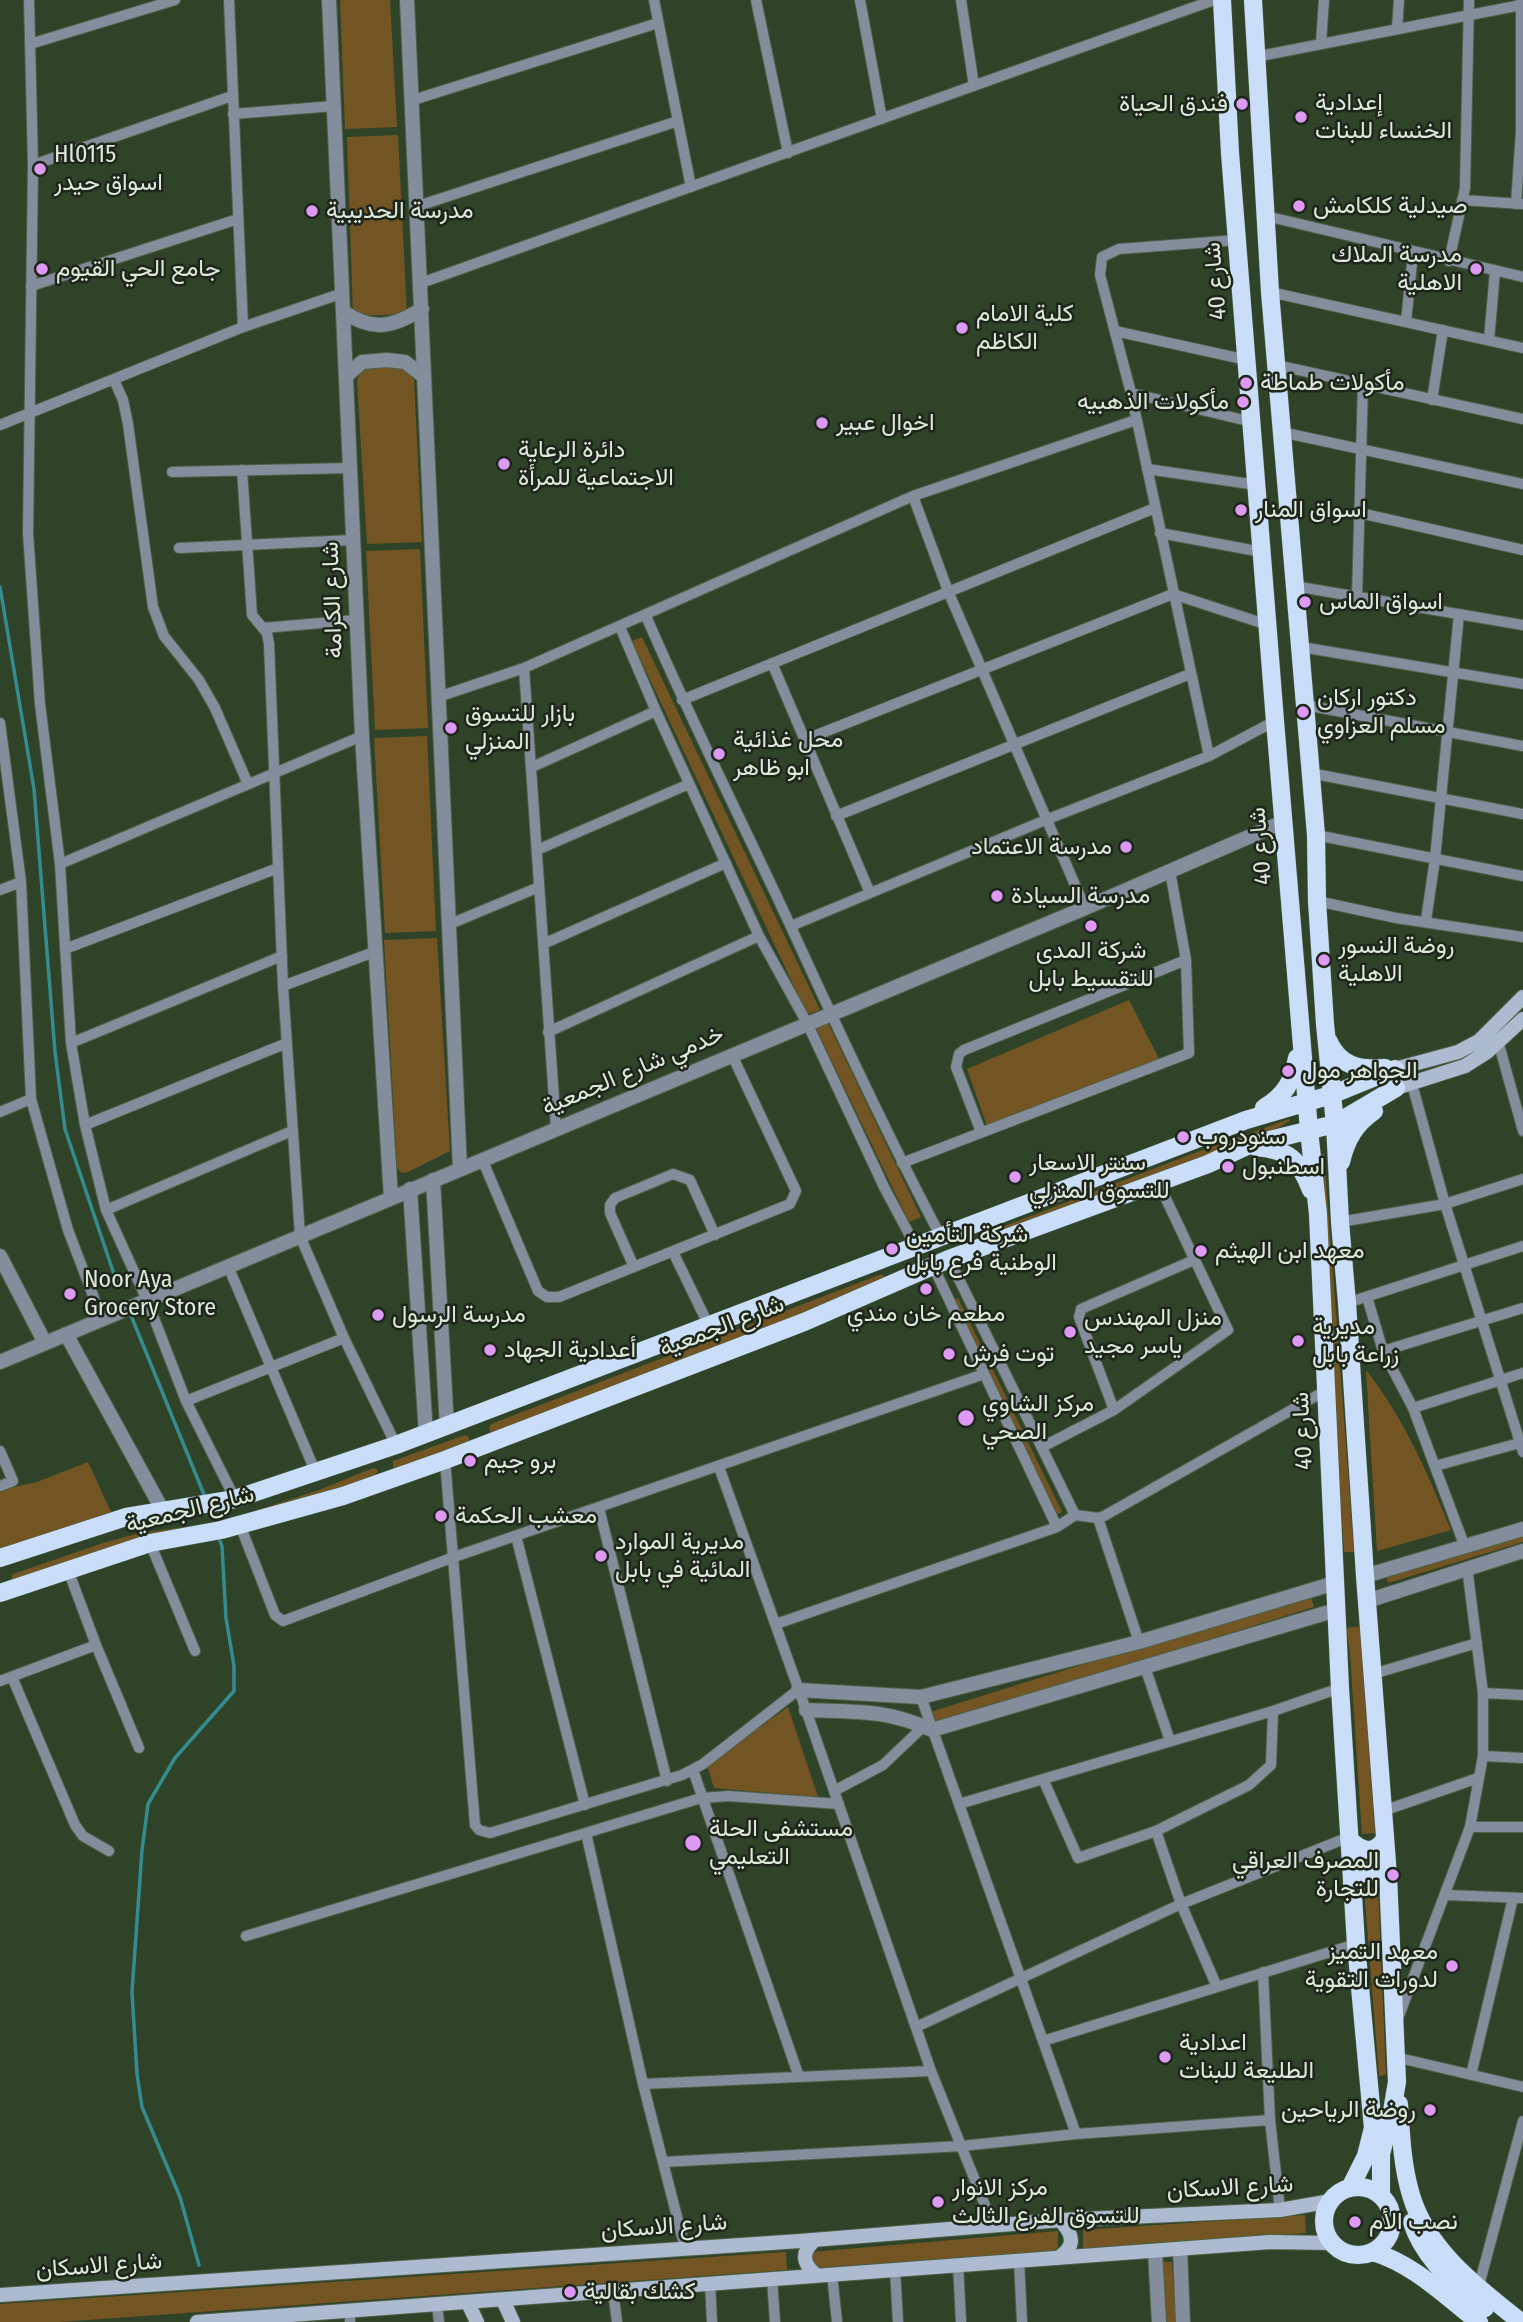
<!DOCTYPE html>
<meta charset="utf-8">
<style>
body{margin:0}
canvas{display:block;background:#2f4329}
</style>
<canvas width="1523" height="2322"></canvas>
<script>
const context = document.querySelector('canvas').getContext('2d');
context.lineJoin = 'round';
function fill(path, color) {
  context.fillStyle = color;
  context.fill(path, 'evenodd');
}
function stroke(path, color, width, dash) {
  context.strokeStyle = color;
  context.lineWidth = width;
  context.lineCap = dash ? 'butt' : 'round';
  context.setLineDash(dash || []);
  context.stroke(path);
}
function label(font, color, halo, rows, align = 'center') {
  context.font = font + ' "Fira Sans Condensed",Vazirmatn,sans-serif';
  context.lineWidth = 5;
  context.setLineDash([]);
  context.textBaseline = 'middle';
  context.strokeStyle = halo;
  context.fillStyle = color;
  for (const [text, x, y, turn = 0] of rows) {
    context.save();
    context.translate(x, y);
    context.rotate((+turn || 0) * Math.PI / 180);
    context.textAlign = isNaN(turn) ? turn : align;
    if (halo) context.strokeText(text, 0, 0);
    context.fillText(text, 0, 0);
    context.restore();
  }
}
fill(new Path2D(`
 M340,0H390L397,127L345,129Z
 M398,135L407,314L353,316L347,137Z
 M401,367L412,372L414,380L422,542L367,544L357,381L361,370L366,368Z
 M420,549L428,728L375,730L366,551Z
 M642,637L820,1010L807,1014L632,641Z
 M427,736L436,931L385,933L374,738Z
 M437,938L450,1151L408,1172L402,1173L397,1168L384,940Z
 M1129,1000L1160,1061L987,1126L967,1069Z
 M828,1023L921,1217L909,1222L816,1028Z
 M1289,1119L1291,1120L1249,1145L984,1242L982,1237L984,1234L1192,1154Z
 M1324,1154L1354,1552H1344L1314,1155Z
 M879,1275H883L888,1281L496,1434L491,1432L489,1428L491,1424Z
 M958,1298L1062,1512L1053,1516L948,1302Z
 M1366,1370C1405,1420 1427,1472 1451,1530L1377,1551Z
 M465,1435L469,1437V1444L398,1470L393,1467V1461Z
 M88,1462L112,1514L0,1555V1490L37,1482Z
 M373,1468L378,1470L374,1477L310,1501L13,1584L11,1579L13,1574L103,1543L140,1533L221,1522L319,1490Z
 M1523,1528V1542L1388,1583L1385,1572Z
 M1310,1594L1314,1607L935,1725L930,1712Z
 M1363,1626L1362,1653L1375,1833L1362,1834L1350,1653L1346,1628Z
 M788,1707L818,1797L714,1788L707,1765Z
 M1364,1888H1378L1386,2075L1379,2076Z
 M1305,2215L1306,2233L1083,2248V2230Z
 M1058,2231V2251L812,2268L811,2252Z
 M786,2252L787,2270L60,2322H0V2304Z
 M1162,2262H1172L1176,2322H1166Z`), '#735523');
stroke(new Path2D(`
 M0,587L34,789L55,1052L65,1129L118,1286
 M130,1313L205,1497
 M199,2265L180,2197L142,2107L137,2074L132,1992L142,1850L148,1804L175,1758L234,1691V1666L226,1618L222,1546L218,1536`), '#348c8f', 3.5);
const minor = new Path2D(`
 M29,0L33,165L28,533L40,704L60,864L71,1043L85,1125L106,1210L147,1300L186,1401L235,1499
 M229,0L243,327
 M654,0L691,187
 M756,0L788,153
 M860,0L882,119
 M961,0L974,86
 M1397,29L1399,0
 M1321,43L1324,0
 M30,44L175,0
 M1255,57L1521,5
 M413,100L658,23
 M233,114L334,106
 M33,165L232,96
 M1462,200L1523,204
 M1516,204L1521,131V0
 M418,206L678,121
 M1266,216L1523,277
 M1449,261L1465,188L1469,0
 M421,283L1214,0
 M31,286L238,219
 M1270,292L1523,348
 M1406,322L1413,253
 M1115,331L1247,360
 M1489,340L1495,271
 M1276,365L1523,419
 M114,380L123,400L128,424L153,607L164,636L199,680L215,708L248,784
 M1131,393L1252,422
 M1432,400L1443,330
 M0,425L243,327L343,293
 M1281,432L1523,484
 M1147,469L1257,485
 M242,470L252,615L267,633L269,644L283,986L300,1236L344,1338L396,1445
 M172,472L350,468
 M913,496L948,591L1085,908
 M1360,513L1523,550
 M1160,533L1262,552
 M179,548L353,540
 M1294,586L1523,625
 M1357,597L1363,385
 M646,616C691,721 743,823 791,927C839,1032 887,1135 941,1237
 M620,627L656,711L759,936L807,1023L885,1189L916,1247
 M263,628L356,620
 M1301,647L1523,684
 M772,663L870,893
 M524,668L556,1128
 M438,697L524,668L913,496L1136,420
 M682,700L1155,508
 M1305,705L1523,746
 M0,723L21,882L31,1099L68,1230L102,1319
 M804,740L1173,594L1268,625
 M1209,756L1131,393L1100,275L1102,257L1119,249L1237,240
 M532,767L656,711
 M1310,773L1523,814
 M836,816L1190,674
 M1316,835L1523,876
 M537,850L689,784
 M60,864L362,736
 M0,890L21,882
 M1317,901L1396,918L1523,937
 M1426,920L1435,859L1459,614
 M450,924L539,887
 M791,926L1048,819L1209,756L1275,721
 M543,944L726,863
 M65,949L278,868
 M283,986L374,952
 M548,1032L759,936
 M1498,1041L1523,1131
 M71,1043L282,956
 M1412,1084L1445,1204L1523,1452
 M0,1112L31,1099
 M85,1125L287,1043
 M981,1132L956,1067L959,1054L964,1050L1186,960
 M482,1159L538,1291L547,1297H559L790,1204L796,1191L732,1055
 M902,1163L1189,1053L1186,960L1170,871
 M106,1210L292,1131
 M1340,1222L1445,1204L1523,1179
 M673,1252L709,1326
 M949,1259L1075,1515
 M228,1266L316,1473
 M933,1266L1057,1527
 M634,1267L610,1213V1205L615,1198L673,1174L690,1180L715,1235
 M1367,1297L1383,1351L1413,1408L1465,1547
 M1347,1303L1523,1246
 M1383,1351L1523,1308
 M186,1401L344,1338
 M1413,1408L1523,1373
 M1114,1410L1079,1317L1081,1309L1194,1260
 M1042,1447L1114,1410L1228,1330L1158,1182
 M0,1451L13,1481L0,1486
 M445,1460L475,1825L479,1830L490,1833L682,1775L703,1764L798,1690
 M1435,1466L1523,1442
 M719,1467L806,1710L931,2071L993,2225
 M599,1508L667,1781
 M1098,1518L1139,1642
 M240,1525L275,1615L283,1621L454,1557L984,1374
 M516,1536L585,1805
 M150,1543L195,1651
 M68,1570L96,1645L139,1748
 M776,1624L1057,1527L1075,1515L1098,1518L1104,1516L1325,1391
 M1145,1667L1170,1741
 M1373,1674L1477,1643
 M12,1677L75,1825L83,1836L109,1851
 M0,1681L96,1645
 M1483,1693L1523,1695
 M921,1697L1076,2134
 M1483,1756L1523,1758
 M693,1770L799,2077
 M1043,1779L1078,1858L1156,1831L1249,1785L1271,1765L1273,1711
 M834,1791L883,1765L924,1726
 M959,1804L1273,1711L1340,1688
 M1383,1811L1478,1778
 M1470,1827H1523
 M1156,1831L1181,1904L1217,1987
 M586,1833L643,2084
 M1446,1895L1523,1898
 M246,1936L701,1798L729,1796L839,1804
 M1263,1972L1270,2120L1280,2210
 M1397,2021L1470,1827L1483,1756V1693L1467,1567
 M916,2027L1181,1904L1349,1837
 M1043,2041L1356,1944
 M1395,2057L1523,2087
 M1471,2075L1513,1898
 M663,2162L962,2146L1076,2134L1270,2120
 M685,2248L643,2084L931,2071
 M1019,2260L1022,2322
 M958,2264L961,2322
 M895,2269L898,2322
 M832,2274L837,2322
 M772,2278L775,2322
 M710,2283L712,2322
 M1478,2289L1523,2121
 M613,2291L617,2322
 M437,2305L439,2322
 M350,2311V2322`);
const tertiary = new Path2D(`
 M329,0L362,736L391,1198
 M407,0L460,1169
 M344,312C373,332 393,327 422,309
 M346,376L362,362L387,360L405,362L422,375
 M433,1180L447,1427
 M410,1189L426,1434
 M0,1256L45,1343
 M66,1334L163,1511
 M0,1362L1085,908L1283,822
 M1365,1576L1523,1529
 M1367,1601L1523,1551
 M798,1690L921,1697L1139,1642L1335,1583
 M806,1710C855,1712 886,1709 932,1730L1336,1610
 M1180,2249L1183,2322
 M1155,2251L1159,2322`);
const secondary = new Path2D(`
 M1395,1069L1458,1052L1479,1041L1523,997
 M1396,1088L1465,1066L1487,1052L1523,1019
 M815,2240C801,2252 802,2263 816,2275
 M1058,2258C1076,2246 1074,2235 1060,2220
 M0,2295L800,2241L1062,2220L1280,2210L1331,2201
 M503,2300L513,2322
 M468,2303L477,2322
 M197,2322L1270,2242L1332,2243`);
const primary = new Path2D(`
 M1222,0L1230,153L1275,721L1309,1130L1318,1214L1340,1688L1356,1944L1373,2128L1366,2156L1350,2188
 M1253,0L1270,292L1316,835L1317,901L1325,1024L1335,1124L1340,1222L1347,1303L1365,1576L1388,1876L1397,2082L1392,2111L1381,2154V2196
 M1328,1040C1339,1066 1359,1070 1385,1068
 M1264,1108C1285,1095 1292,1083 1297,1058
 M1256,1147C1289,1150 1299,1159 1311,1190
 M1341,1162C1346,1140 1355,1124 1374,1111
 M0,1558L126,1517L235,1499L396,1445L1246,1120L1331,1095L1395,1069
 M0,1593L150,1543L221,1530L343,1496L445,1460L804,1322L949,1259L1208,1164L1249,1145L1335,1124L1396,1088
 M1349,1839C1362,1852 1374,1855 1385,1839
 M1352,1883C1363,1866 1377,1868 1388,1882
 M1399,2104C1401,2135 1402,2165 1411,2195C1427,2250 1478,2288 1521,2322
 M1324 2221a34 34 0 1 1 68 0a34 34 0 1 1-68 0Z
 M1412,2222C1423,2258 1456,2287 1485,2308
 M1373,2252C1414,2264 1446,2297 1479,2322`);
stroke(minor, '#4e6149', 12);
stroke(tertiary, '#4e6149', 16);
stroke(secondary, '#4e6149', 16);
stroke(primary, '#4e6149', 19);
stroke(minor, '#848d9b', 10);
stroke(tertiary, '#848d9b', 14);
stroke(secondary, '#acbbd0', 14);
stroke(primary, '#cbdef9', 18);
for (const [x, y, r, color] of [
 [1242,104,7,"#dd99f3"],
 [1301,117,7,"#dd99f3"],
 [40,169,7,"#dd99f3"],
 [1299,206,7,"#dd99f3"],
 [312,211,7,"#dd99f3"],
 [42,269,7,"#dd99f3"],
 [1476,269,7,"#dd99f3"],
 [962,328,7,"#dd99f3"],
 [1246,383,7,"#dd99f3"],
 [1243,402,7,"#dd99f3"],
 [822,423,7,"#dd99f3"],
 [504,464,7,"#dd99f3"],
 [1241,510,7,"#dd99f3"],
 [1305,602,7,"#dd99f3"],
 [1303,712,7,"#dd99f3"],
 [451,728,7,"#dd99f3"],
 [719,754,7,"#dd99f3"],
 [1126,847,7,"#dd99f3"],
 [997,896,7,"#dd99f3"],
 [1091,926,7,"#dd99f3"],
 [1324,960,7,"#dd99f3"],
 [1288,1071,7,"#dd99f3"],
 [1183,1137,7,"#dd99f3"],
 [1228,1167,7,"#dd99f3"],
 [1015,1177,7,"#dd99f3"],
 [892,1249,7,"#dd99f3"],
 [1201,1251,7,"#dd99f3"],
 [926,1289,7,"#dd99f3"],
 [70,1294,7,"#dd99f3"],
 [378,1315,7,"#dd99f3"],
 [1070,1332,7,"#dd99f3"],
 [1298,1341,7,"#dd99f3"],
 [490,1350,7,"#dd99f3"],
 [949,1354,7,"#dd99f3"],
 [966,1418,9,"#dd99f3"],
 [470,1461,7,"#dd99f3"],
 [441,1516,7,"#dd99f3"],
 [601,1556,7,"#dd99f3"],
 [693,1843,9,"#dd99f3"],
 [1393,1875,7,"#dd99f3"],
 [1452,1966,7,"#dd99f3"],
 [1165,2057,7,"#dd99f3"],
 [1430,2110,7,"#dd99f3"],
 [938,2202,7,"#dd99f3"],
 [1355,2222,7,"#dd99f3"],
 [570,2292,7,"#dd99f3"]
]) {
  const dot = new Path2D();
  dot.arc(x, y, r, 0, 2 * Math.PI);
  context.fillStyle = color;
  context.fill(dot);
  stroke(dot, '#1e261b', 2.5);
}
label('24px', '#dde9d9', '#1e261b', [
 ["إعدادية",1315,103],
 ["الخنساء للبنات",1315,131],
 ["فندق الحياة",1228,104,"right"],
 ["Hl0115",54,155],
 ["اسواق حيدر",54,183],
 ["صيدلية كلكامش",1313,206],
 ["مدرسة الحديبية",326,211],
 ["مدرسة الملاك",1462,255,"right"],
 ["الاهلية",1462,283,"right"],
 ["جامع الحي القيوم",56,269],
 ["كلية الامام",976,314],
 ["الكاظم",976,342],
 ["مأكولات طماطة",1260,383],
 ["مأكولات الذهبيه",1229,402,"right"],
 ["اخوال عبير",836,423],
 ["دائرة الرعاية",518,450],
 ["الاجتماعية للمرأة",518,478],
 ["اسواق المنار",1255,510],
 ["اسواق الماس",1319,602],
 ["دكتور اركان",1317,698],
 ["مسلم العزاوي",1317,726],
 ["بازار للتسوق",465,714],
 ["المنزلي",465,742],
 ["محل غذائية",733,740],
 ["ابو ظاهر",733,768],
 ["مدرسة الاعتماد",1112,847,"right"],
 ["مدرسة السيادة",1011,896],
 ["روضة النسور",1338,946],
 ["الاهلية",1338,974],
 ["شركة المدى",1091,951,"center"],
 ["للتقسيط بابل",1091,979,"center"],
 ["الجواهر مول",1302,1071],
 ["سنودروب",1197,1137],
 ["سنتر الاسعار",1029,1163],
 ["للتسوق المنزلي",1029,1191],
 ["اسطنبول",1242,1167],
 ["شركة التأمين",906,1235],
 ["الوطنية فرع بابل",906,1263],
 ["معهد ابن الهيثم",1215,1251],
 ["Noor Aya",84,1280],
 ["Grocery Store",84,1308],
 ["مطعم خان مندي",926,1314,"center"],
 ["مدرسة الرسول",392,1315],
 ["منزل المهندس",1084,1318],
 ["ياسر مجيد",1084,1346],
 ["مديرية",1312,1327],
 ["زراعة بابل",1312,1355],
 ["أعدادية الجهاد",504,1350],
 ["توت فرش",963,1354],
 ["مركز الشاوي",982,1404],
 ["الصحي",982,1432],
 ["برو جيم",484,1461],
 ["معشب الحكمة",455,1516],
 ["مديرية الموارد",615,1542],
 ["المائية في بابل",615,1570],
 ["مستشفى الحلة",709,1829],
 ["التعليمي",709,1857],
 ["المصرف العراقي",1379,1861,"right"],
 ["للتجارة",1379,1889,"right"],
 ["معهد التميز",1438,1952,"right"],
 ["لدورات التقوية",1438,1980,"right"],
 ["اعدادية",1179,2043],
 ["الطليعة للبنات",1179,2071],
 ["روضة الرياحين",1416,2110,"right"],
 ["مركز الانوار",952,2188],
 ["للتسوق الفرع الثالث",952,2216],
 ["نصب الأم",1369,2222],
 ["كشك بقالية",584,2292]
], 'left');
label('24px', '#dde9d9', '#1e261b', [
 ["شارع 40",1216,281,-95],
 ["شارع الكرامة",333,600,-92],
 ["شارع 40",1261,846,-95],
 ["خدمي شارع الجمعية",633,1071,-23],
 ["شارع الجمعية",722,1327,-21],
 ["شارع 40",1303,1431,-93],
 ["شارع الجمعية",190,1510,-14],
 ["شارع الاسكان",1230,2188,-3],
 ["شارع الاسكان",664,2227,-4],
 ["شارع الاسكان",99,2266,-4]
]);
</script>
